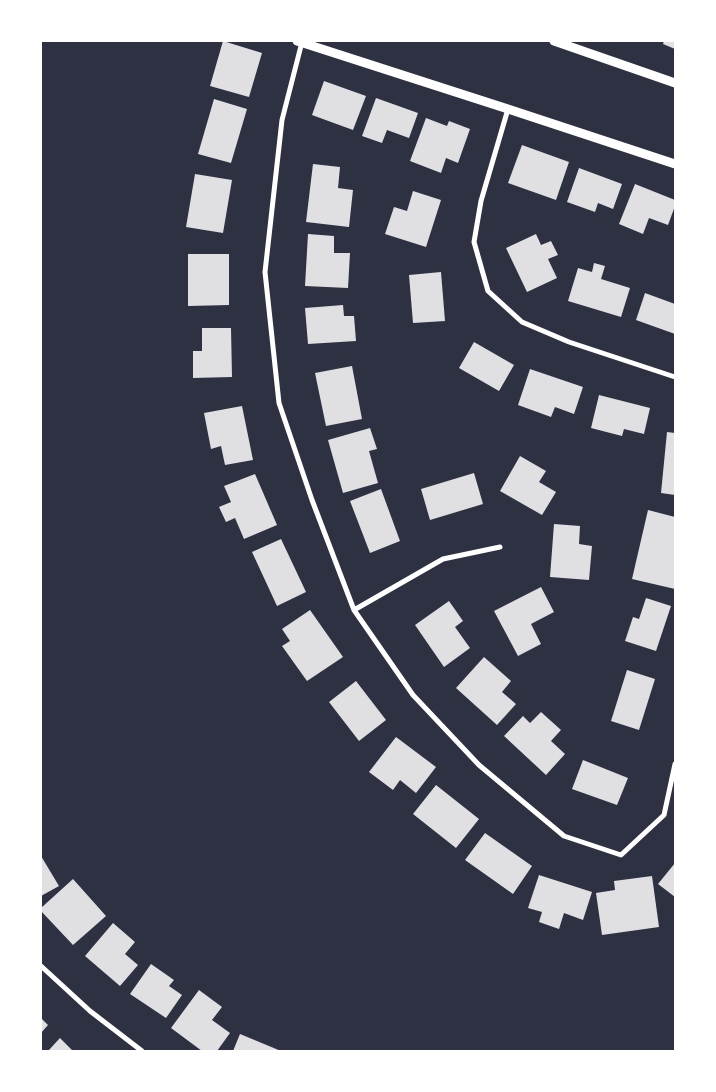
<!DOCTYPE html>
<style>
body{margin:0}
#map{position:relative;width:716px;height:1092px;overflow:hidden;background:#2d3142;font-family:Inter,sans-serif}
canvas{display:block}
.frame{position:absolute;inset:0;border:42px solid #fff;pointer-events:none}
</style>
<div id="map">
<canvas width="716" height="1092"></canvas>
<div class="frame"></div>
</div>
<script>
const context = document.querySelector('canvas').getContext('2d');
context.lineJoin = 'round';
function fill(path, color) {
  context.fillStyle = color;
  context.fill(path, 'evenodd');
}
function stroke(path, color, width, dash) {
  context.strokeStyle = color;
  context.lineWidth = width;
  context.lineCap = dash ? 'butt' : 'round';
  context.setLineDash(dash || []);
  context.stroke(path);
}
fill(new Path2D(`
 M223,41L262,53L249,97L210,86Z
 M664,41H675V49L663,44Z
 M324,81L366,96L353,130L312,115Z
 M376,98L418,113L409,138L387,130L382,143L362,136Z
 M214,99L247,109L231,163L198,154Z
 M426,118L447,126L449,121L470,129L458,163L446,158L441,173L410,161Z
 M522,145L569,162L556,200L508,183Z
 M313,164L340,167L338,188L353,190L349,227L306,222Z
 M579,168L622,184L613,209L598,203L595,212L567,202Z
 M195,174L232,180L223,233L186,227Z
 M635,184L675,200V206L668,225L649,218L643,234L619,224Z
 M413,191L441,200L426,247L385,234L394,207L407,211Z
 M308,234L334,236V253H350L348,288L305,286Z
 M536,234L541,245L551,241L558,255L548,259L557,278L527,292L506,248Z
 M188,254H229V305L188,306Z
 M594,263L605,266L601,279L630,288L621,317L568,301L578,268L592,272Z
 M441,272L445,321L413,323L409,275Z
 M645,293L675,304V334L636,320Z
 M343,305L344,316H354L356,341L308,344L305,308Z
 M202,328H231L232,377L193,378V351H202Z
 M474,342L514,365L499,391L459,368Z
 M352,366L362,419L326,426L315,373Z
 M530,369L583,387L574,414L555,407L551,417L518,405Z
 M599,395L650,408L644,434L624,429L622,436L591,428Z
 M242,406L253,460L225,465L221,446L211,449L204,413Z
 M370,428L377,449L369,451L378,483L343,493L328,440Z
 M667,432L675,433V495L661,493Z
 M520,456L546,471L539,482L556,492L542,515L500,491Z
 M474,473L483,504L430,520L421,489Z
 M255,474L277,525L244,539L235,518L226,522L219,507L231,502L224,486Z
 M381,489L400,541L370,553L350,501Z
 M648,510L675,517V589L632,579Z
 M554,524L580,526L579,544L592,546L589,580L550,577Z
 M281,539L306,592L277,606L252,552Z
 M541,587L554,612L531,624L541,644L518,656L494,611Z
 M646,598L671,606L656,651L625,641L633,617L639,619Z
 M449,601L463,621L455,627L470,648L444,667L415,625Z
 M310,610L343,657L307,681L282,646L290,641L282,629Z
 M484,657L511,681L502,692L516,704L497,725L456,688Z
 M627,670L655,679L639,730L611,721Z
 M356,681L386,720L359,741L329,702Z
 M541,712L561,730L551,741L565,754L546,775L504,736L523,716L530,723Z
 M396,737L436,767L416,793L400,780L393,790L369,772Z
 M583,760L628,778L617,805L572,789Z
 M436,785L479,819L456,848L413,814Z
 M485,833L532,866L513,894L465,860Z
 M41,856L59,886L41,896Z
 M675,863V897L658,884Z
 M539,875L592,892L583,920L564,913L559,929L539,922L542,912L528,908Z
 M652,876L659,927L602,935L596,893L615,890L614,881Z
 M73,879L106,916L73,945L41,911V908Z
 M113,923L135,942L125,954L138,965L120,986L85,956Z
 M151,964L174,980L169,986L182,995L166,1018L130,994Z
 M199,990L222,1007L212,1020L230,1033L217,1051H202L171,1028Z
 M41,1018L48,1025L41,1033Z
 M240,1034L281,1051H233Z
 M60,1038L73,1051H48Z`), '#e0e0e3');
stroke(new Path2D(`
 M302,42L282,120L265,272L279,403L312,500L354,610L413,695L479,765L564,836L621,855L664,815L675,764
 M508,109L481,201L474,242L488,291L522,322L569,342L675,377
 M354,610L443,559L500,547
 M41,966L90,1011L142,1051`), '#fff', 5);
stroke(new Path2D(`
 M297,41L508,109L675,164
 M554,41L675,83`), '#fff', 9);
</script>
